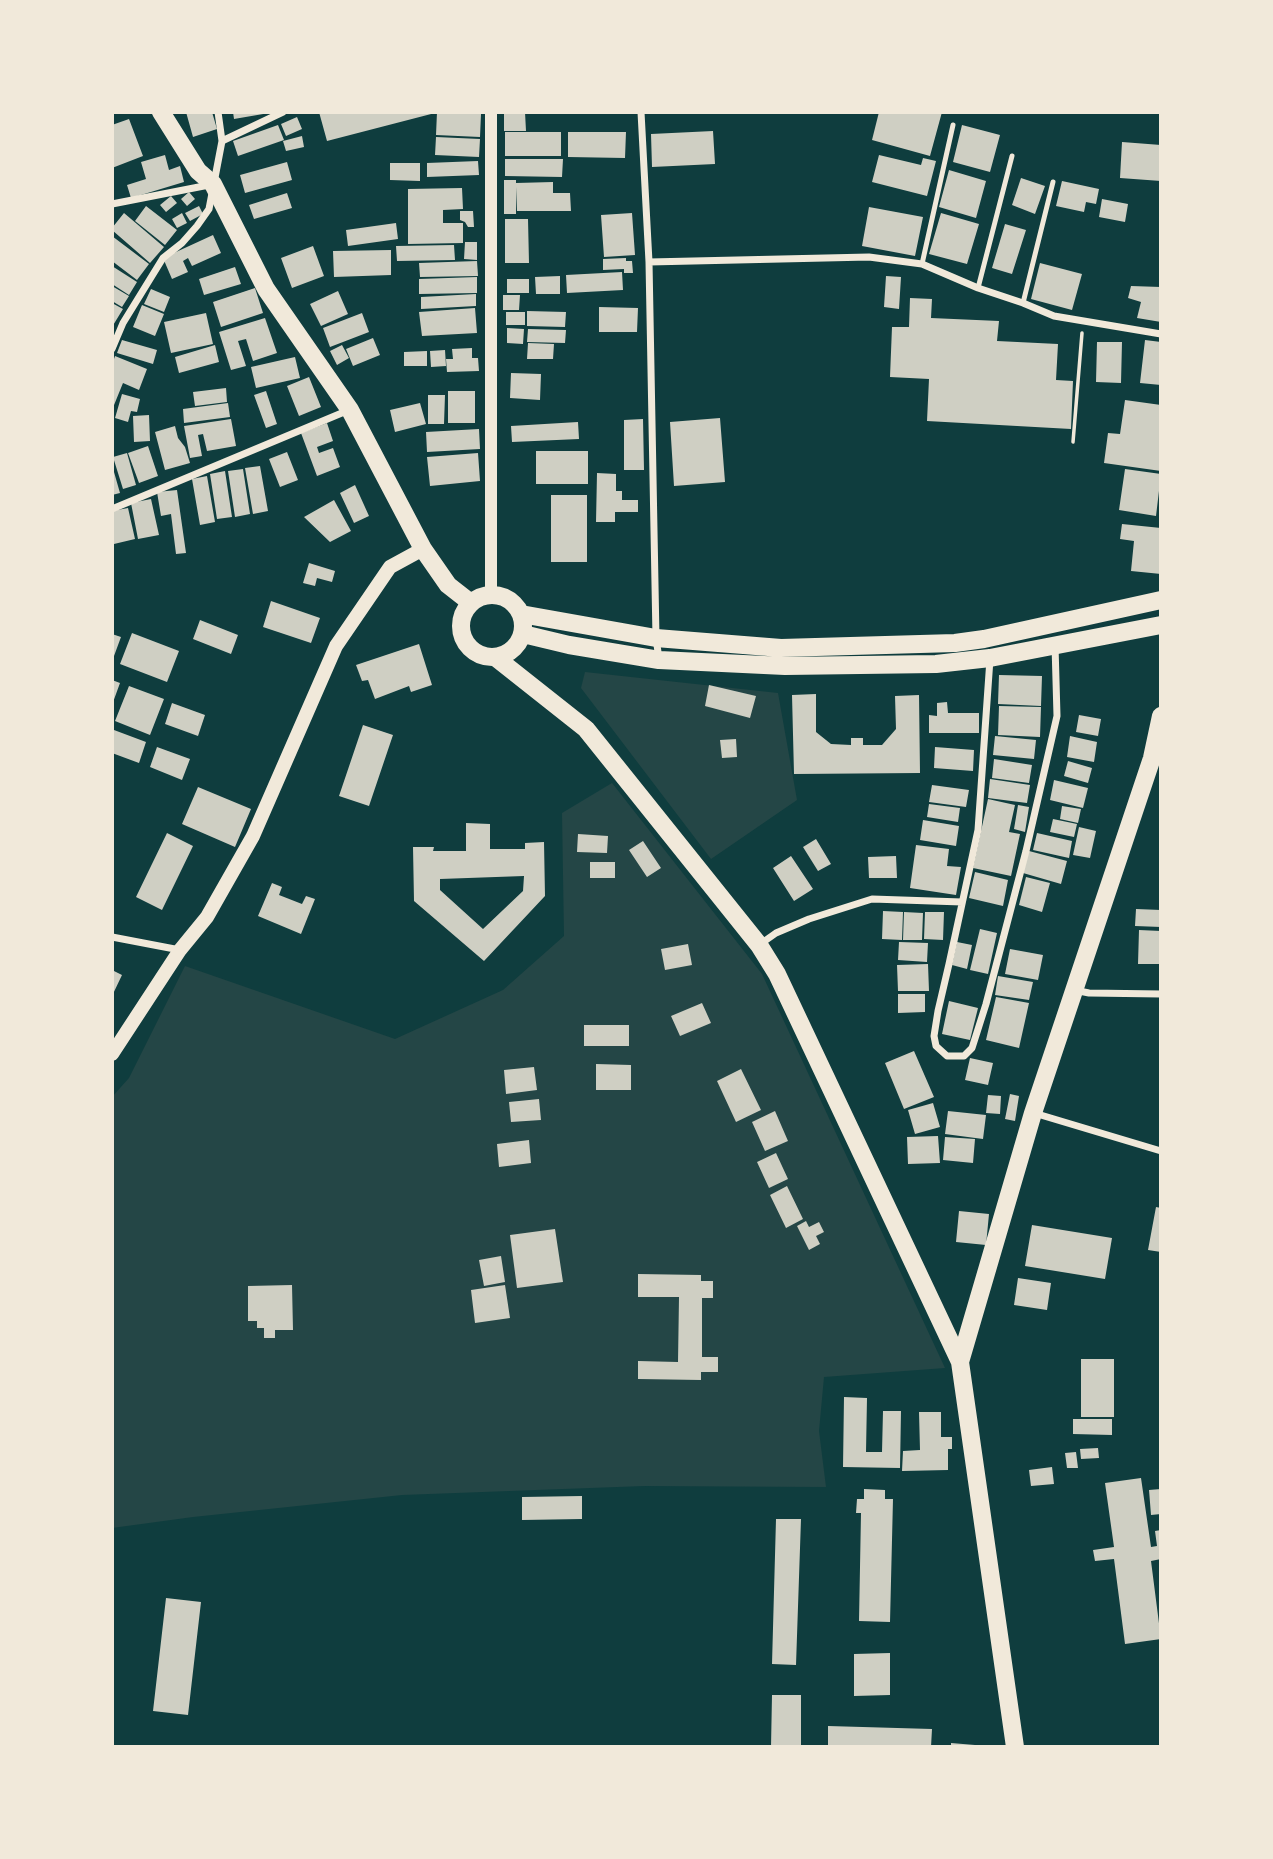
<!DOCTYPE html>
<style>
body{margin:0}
#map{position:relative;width:1273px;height:1859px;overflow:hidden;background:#0f3d3e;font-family:Figtree,sans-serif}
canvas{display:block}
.frame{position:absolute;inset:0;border:114px solid #f1e9da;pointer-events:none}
</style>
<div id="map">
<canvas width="1273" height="1859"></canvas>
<div class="frame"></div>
</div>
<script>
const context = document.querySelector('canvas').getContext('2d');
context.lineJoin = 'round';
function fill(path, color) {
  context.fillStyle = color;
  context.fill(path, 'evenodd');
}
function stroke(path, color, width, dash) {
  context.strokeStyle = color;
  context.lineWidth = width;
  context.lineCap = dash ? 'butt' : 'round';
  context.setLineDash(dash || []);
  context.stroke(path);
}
fill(new Path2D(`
 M585,672L778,693L797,800L711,859L581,688Z
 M612,783L762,974L945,1368L824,1377L819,1431L826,1487L644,1486L402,1495L193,1517L112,1528V1097L129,1078L185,966L395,1039L503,990L564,936L562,813Z`), '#244646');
fill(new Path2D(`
 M186,112H212L217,129L193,137Z
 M233,112H269V113L234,119Z
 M319,112H435V113L327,141Z
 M437,112L481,114L480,137L436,135Z
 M504,112H525L526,131H504Z
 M879,112H942L930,156L872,140Z
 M297,117L302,129L286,136L281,124Z
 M129,119L143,156L112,168V125Z
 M278,125L284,140L238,156L233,141Z
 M962,125L1000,135L990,172L953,162Z
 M713,131L715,164L652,167L651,134Z
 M505,132H561V156H505Z
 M568,132H626L625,158L568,157Z
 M302,136L304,147L286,151L283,141Z
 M436,137L480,139L479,157L435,155Z
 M1122,142L1161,145V181L1120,178Z
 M165,155L169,170L180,166L184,182L131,198L127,185L146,179L141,162Z
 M879,155L921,165L923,158L936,161L927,196L872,182Z
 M505,159H563L562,177L505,176Z
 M478,161L479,175L427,177V163Z
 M287,162L292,180L245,193L240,175Z
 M390,163H420V181L390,180Z
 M949,170L986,181L976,218L939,207Z
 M1021,178L1045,186L1035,214L1012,205Z
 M504,180H516V183L553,182V193H570L571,211H517L516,187V214H504Z
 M1062,181L1099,189L1096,204L1086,202L1084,212L1056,206Z
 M462,188L463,209L443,210V223H463V243L408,244V189Z
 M189,192L195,199L187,206L181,199Z
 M287,193L292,208L254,219L249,205Z
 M171,196L177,203L166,212L160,205Z
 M1102,199L1128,204L1125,222L1099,217Z
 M146,206L177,230L165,245L135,221Z
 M199,206L203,214L190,221L185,213Z
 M869,207L923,217L915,256L862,246Z
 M460,211H473L474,227H468L465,222L460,220Z
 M124,213L164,247L150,263L112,230V228Z
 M182,213L187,223L177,228L172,219Z
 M632,213L635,255L604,257L601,215Z
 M941,213L979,224L967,264L929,254Z
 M505,219H528L529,263H505Z
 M396,223L398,239L348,246L346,230Z
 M1005,224L1026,230L1012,274L992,268Z
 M213,235L221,253L192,266L188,258L183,261L188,272L172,279L163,258Z
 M112,236L149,264L137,280L112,261Z
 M465,242H477V260L464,259Z
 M454,245L455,260L397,261L396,246Z
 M313,246L324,276L292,288L281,258Z
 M391,250V275L334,277L333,251Z
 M626,258V261H632L633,273H624V269L603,270V259Z
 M477,261L478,276L420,277L419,263Z
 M1040,263L1082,274L1072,310L1031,299Z
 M112,266L137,282L129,295L112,284Z
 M235,267L241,284L204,295L199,279Z
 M622,272L623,290L567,293L566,275Z
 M560,276V294H536L535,277Z
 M886,276L901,277L899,309L884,307Z
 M477,277V293L419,294V279Z
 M507,279H529V293H507Z
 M112,286L129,296L122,307L112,301Z
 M1131,286L1161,287V322L1137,318L1141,302L1128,298Z
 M255,288L263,313L221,327L213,302Z
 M151,289L170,297L164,312L144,304Z
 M338,291L348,314L321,326L310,304Z
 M476,294V306L421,309V297Z
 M503,295H520L519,310H503Z
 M910,298L932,299L931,318L999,321L997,341L1058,344L1056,380L1073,381L1071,429L927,421L929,379L890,377L892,327H909Z
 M112,303L123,309L112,327Z
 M142,305L164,314L155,336L133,327Z
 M599,307L638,308L637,332H599Z
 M475,308L477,333L422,336L419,312Z
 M527,311L566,312L565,327L527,326Z
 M506,312H525V325H506Z
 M206,313L213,344L171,353L164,322Z
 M362,313L369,332L330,347L323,328Z
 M265,318L277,353L253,361L246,339L238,341L246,366L231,370L219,332Z
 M507,328L524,329L523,344L507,343Z
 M528,329L566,330L565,343L527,342Z
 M373,338L380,355L353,366L346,349Z
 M122,340L157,350L153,364L117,353Z
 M1145,340L1161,342V385L1140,383Z
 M1097,342H1122L1121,383L1096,382Z
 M528,343L554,344L553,359H527Z
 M215,345L219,362L179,373L175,357Z
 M342,345L349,358L337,365L330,351Z
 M472,348V358H478L479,371L447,372L446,359H453L452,349Z
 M445,350L446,366L431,367L430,351Z
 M427,351V366H404V352Z
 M115,356L147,369L139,390L123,383L112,410V365Z
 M295,357L300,378L256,388L251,367Z
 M511,373L541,374L540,400L510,398Z
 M309,377L321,407L299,416L287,386Z
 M226,388L227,402L195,406L193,392Z
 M266,391L277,424L266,428L254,395Z
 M448,391H475V423H448Z
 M122,394L140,399L137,412L131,411L128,422L115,418Z
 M428,395H445L444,424H428Z
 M1125,400L1161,405V471L1104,463L1108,433L1120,434Z
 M228,403L230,417L184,423L183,409Z
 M420,403L426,424L395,432L390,410Z
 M149,415L150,441L134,442L133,416Z
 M720,418L725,482L674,486L670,422Z
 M231,419L236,446L207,451L203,434L198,435L202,456L190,458L184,426Z
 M643,419L644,470H624V420Z
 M578,422L579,439L512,442L511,426Z
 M327,423L333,441L317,447L319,453L333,448L340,467L317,476L301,433Z
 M175,426L178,438L185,447L190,463L165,470L155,432Z
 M479,429L480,449L427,452L426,432Z
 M148,446L158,476L139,483L128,453Z
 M536,451H588V484H536Z
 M287,452L298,480L280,487L269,459Z
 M127,453L136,485L123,489L113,457Z
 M478,453L480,481L430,486L427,457Z
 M112,465L120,493L112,495Z
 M260,466L268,511L253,514L245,468Z
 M243,469L250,514L235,517L228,471Z
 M1125,469L1161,474L1156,516L1119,510Z
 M225,471L232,517L217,519L210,474Z
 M597,473L616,474V491H622V500H638V512H615V522H596Z
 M207,476L215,522L200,525L192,479Z
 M355,485L369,516L354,523L340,493Z
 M177,490L186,553L176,554L171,514L161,516L157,492Z
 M551,495H587V562H551Z
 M151,499L159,535L138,539L131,503Z
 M334,500L351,531L330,542L304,517Z
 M128,508L135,539L114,544L112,535V511Z
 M1122,524L1161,528V574L1131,571L1134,541L1120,539Z
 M309,563L335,571L332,582L317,578L315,586L303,583Z
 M271,601L320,618L311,643L263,627Z
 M200,620L238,635L231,654L193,639Z
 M132,633L179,651L167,682L120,664Z
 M112,634L121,637L114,656L112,655Z
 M419,644L432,685L411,692L409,686L375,699L368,680L362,681L356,665Z
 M999,675L1042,676L1041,706L998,704Z
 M112,680L120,683L112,705Z
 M709,685L756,696L750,718L705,706Z
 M129,686L164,699L150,735L115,721Z
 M816,694V732L831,744L851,745V738H863V745H882L896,729L895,696L919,695L920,773L794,774L792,695Z
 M947,702L948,713H979V733H929V715L937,716V703Z
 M172,703L205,715L198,736L165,724Z
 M999,706L1041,707L1040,737L998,735Z
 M1079,715L1101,719L1098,736L1076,732Z
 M363,725L393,735L369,806L339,796Z
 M114,730L146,742L139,763L112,753V735Z
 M995,736L1036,740L1034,759L993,755Z
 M1070,736L1097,742L1094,762L1067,757Z
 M736,739L737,757L722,758L720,740Z
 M157,747L190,759L182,780L150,767Z
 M935,747L974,750L973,771L934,768Z
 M994,759L1032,765L1029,783L992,778Z
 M1068,761L1092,768L1088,783L1064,776Z
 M990,779L1030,785L1027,803L988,798Z
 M1054,780L1088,788L1083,808L1050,800Z
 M932,785L969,790L966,807L929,802Z
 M198,787L251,809L235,847L182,824Z
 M988,799L1015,805L1009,832L1020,834L1011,876L973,868Z
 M929,804L960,808L958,822L927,817Z
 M1018,805L1029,807L1025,832L1014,829Z
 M1062,806L1081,809L1078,823L1060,819Z
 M1053,819L1077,824L1074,837L1050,832Z
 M923,820L959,826L956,846L920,840Z
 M466,823L490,824V849H525V843L544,842L545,896L484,961L414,901L413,847H434L433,851H466ZM524,876L523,891L483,929L440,890V879Z
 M1079,827L1096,831L1090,858L1073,855Z
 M167,833L193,846L162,910L136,897Z
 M1037,833L1072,841L1069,858L1033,850Z
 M578,834L608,836L607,853L577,852Z
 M816,839L831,864L818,871L803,847Z
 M643,841L661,868L647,877L629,850Z
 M916,845L949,849L947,866L961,867L956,895L910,888Z
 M1029,851L1067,861L1061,884L1023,873Z
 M791,856L813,889L794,901L773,868Z
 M896,856L897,878H869L868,857Z
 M590,862H615V878H590Z
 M975,872L1008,880L1003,906L969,898Z
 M1026,877L1050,883L1042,912L1019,905Z
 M272,883L282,887L279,895L302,904L306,896L315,899L301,934L258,916Z
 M1136,909L1161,910V927L1135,926Z
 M883,911L903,912L902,940L882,939Z
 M904,912L923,913L922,940H903Z
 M925,912H944L943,940L924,939Z
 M980,929L997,933L988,974L970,970Z
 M1139,930L1161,931V964H1138Z
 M899,942L928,943L927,962L898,960Z
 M957,942L972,945L967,969L952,965Z
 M688,944L692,965L665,970L661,949Z
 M1010,949L1043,955L1038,980L1005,974Z
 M928,964L929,991H898L897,965Z
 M112,970L122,975L112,996Z
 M998,976L1033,982L1029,1000L995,995Z
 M898,994H925V1012L898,1013Z
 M996,997L1029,1003L1019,1048L986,1040Z
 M949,1001L978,1008L970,1040L942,1034Z
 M702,1003L711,1023L680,1036L671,1016Z
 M584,1025H629V1046H584Z
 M914,1051L934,1097L904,1109L885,1063Z
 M970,1058L993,1063L988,1085L965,1080Z
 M596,1064L631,1065V1090H596Z
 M534,1067L537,1090L506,1094L504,1070Z
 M741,1069L761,1110L736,1122L717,1081Z
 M1010,1094L1019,1096L1015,1121L1005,1119Z
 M988,1095L1001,1096L1000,1114L986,1113Z
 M539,1099L541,1120L511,1122L509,1102Z
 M933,1103L940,1127L915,1134L908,1110Z
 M775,1111L788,1141L765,1151L752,1122Z
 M948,1111L986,1115L983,1139L945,1134Z
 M938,1136L940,1163L908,1164L907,1137Z
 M945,1137L975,1139L973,1163L943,1160Z
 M529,1140L531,1163L499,1167L497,1144Z
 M776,1153L788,1179L769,1188L757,1162Z
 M787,1186L803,1219L786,1228L770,1195Z
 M1156,1207L1161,1208V1252L1148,1250Z
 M959,1211L989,1214L986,1245L956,1242Z
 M806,1221L809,1227L819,1222L824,1232L816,1236L820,1244L809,1250L797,1226Z
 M1032,1225L1112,1238L1105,1279L1025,1266Z
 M555,1229L563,1282L517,1288L510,1235Z
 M501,1256L505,1282L484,1286L479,1260Z
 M638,1274L701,1275V1281H713V1298H702V1357H718V1372H701V1380L638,1379V1361L678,1362L679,1297H638Z
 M1018,1278L1051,1283L1047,1310L1014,1305Z
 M292,1285L293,1330H275V1338H264V1328H257V1321H248V1286Z
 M505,1285L510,1318L475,1323L471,1290Z
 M1081,1359H1114V1417H1081Z
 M844,1397L867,1398L866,1452H882L883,1411H901L900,1468L843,1467Z
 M919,1412H941V1437H952V1449H948V1470L902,1471L903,1451L920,1450Z
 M1073,1419H1112V1435L1073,1434Z
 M1098,1448L1099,1458L1081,1459L1080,1449Z
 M1076,1452L1078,1468H1067L1065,1453Z
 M1052,1467L1054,1484L1031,1486L1029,1470Z
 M1141,1478L1151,1547L1157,1546L1155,1531L1161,1530V1559L1151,1561L1161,1639L1125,1644L1114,1559L1095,1561L1093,1550L1114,1547L1105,1483Z
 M864,1489L885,1490V1499H893L890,1622L859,1621L861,1513H856L857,1499H864Z
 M1161,1489V1514L1151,1515L1149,1490Z
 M582,1496V1519L522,1520V1497Z
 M776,1519H801L796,1665L772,1664Z
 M166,1598L201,1602L188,1715L153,1711Z
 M890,1653V1695L854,1696V1654Z
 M772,1695H801V1747H771Z
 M828,1726L932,1729L931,1747H828Z
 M951,1743L975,1745L974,1747H951Z`), '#cfcfc3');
stroke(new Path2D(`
 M1073,442L1082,333`), '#f1e9da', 3.5);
stroke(new Path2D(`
 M922,264L953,125
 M978,288L1012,156
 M1023,303L1053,182`), '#f1e9da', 5);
stroke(new Path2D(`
 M641,112L649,262L656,638L659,659
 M222,141L283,112
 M112,204L209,185
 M649,262L869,257L922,264L978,288L1023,303L1054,316L1161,334
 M112,349L123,323L163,258L182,243L197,226L209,209L222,141L218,112
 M112,509L349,410
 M990,659L978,830L949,964L938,1011L934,1036L936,1046L947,1056H964L972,1048L986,1004L1026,851L1057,716L1055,645
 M112,937L180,950
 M759,945L776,933L809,919L872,899L962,902
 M1074,990L1089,993L1161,994
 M1034,1113L1161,1151`), '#f1e9da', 7);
stroke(new Path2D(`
 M491,595V112`), '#f1e9da', 12);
stroke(new Path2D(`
 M112,1054L180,950L207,917L253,836L336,646L390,567L423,549`), '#f1e9da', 14);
stroke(new Path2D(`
 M161,112L198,171L213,184L266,289L350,410L423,549L448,585L471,603
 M461 626a31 31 0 1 1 62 0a31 31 0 1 1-62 0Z
 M521,614L656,638L781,648L955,643L984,639L1161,600
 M523,634L569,645L659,660L785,666L936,664L990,658L1161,625
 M495,657L586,729L759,945L777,974L960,1362L1015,1747
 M960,1362L1033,1113L1152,758L1161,716`), '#f1e9da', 18);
</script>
